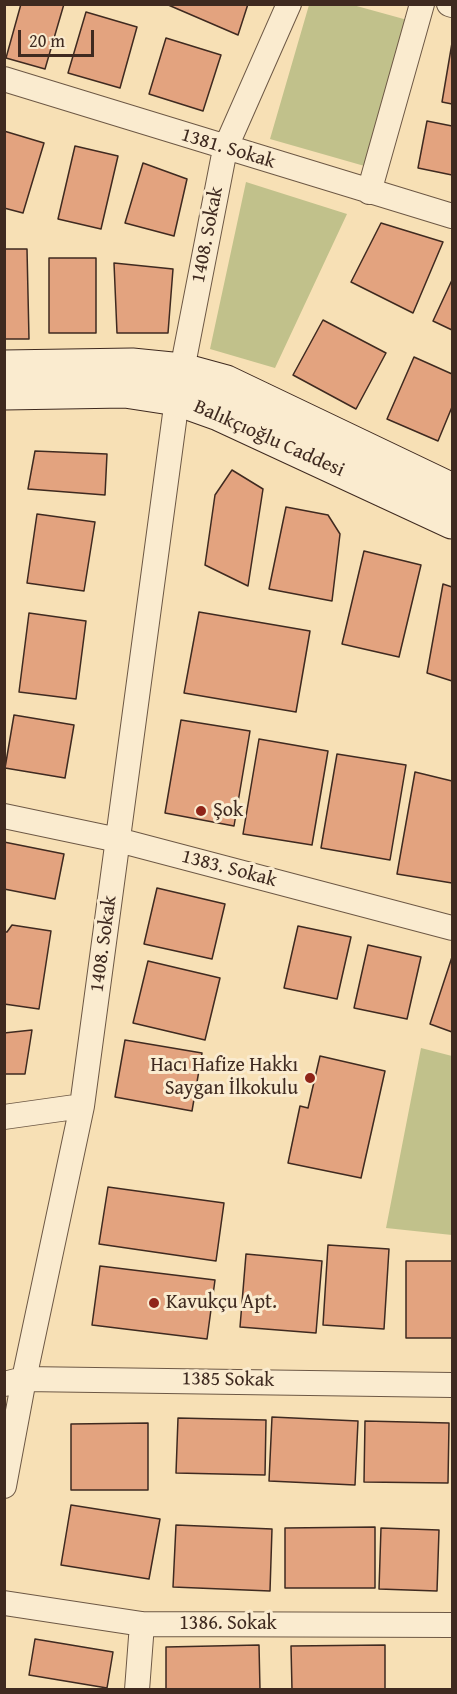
<!DOCTYPE html>
<meta charset="utf-8">
<style>
body{margin:0}
#map{position:relative;width:457px;height:1694px;overflow:hidden;background:#f7e0b5;font-family:"Gentium Book Plus",serif}
canvas{display:block}
.frame{position:absolute;inset:0;border:6px solid #3f2a20;pointer-events:none}
.scale{position:absolute;left:18px;top:30px;width:76px;height:27px;box-sizing:border-box;border:3px solid #3f2a20;border-top:0;padding-left:8px;font-size:18px;line-height:21px;white-space:nowrap;color:#3f2a20;-webkit-text-stroke:4px #faebcf;paint-order:stroke}
</style>
<div id="map">
<canvas width="457" height="1694"></canvas>
<div class="frame"></div>
<div class="scale">20 m</div>
</div>
<script>
const g = document.querySelector('canvas').getContext('2d');
g.lineJoin = 'round';
function fillPath(path, color) { g.fillStyle = color; g.fill(path, 'evenodd'); }
function stroke(path, color, width, dash) { g.strokeStyle = color; g.lineWidth = width; g.lineCap = dash ? 'butt' : 'round'; g.setLineDash(dash || []); g.stroke(path); }
function drawText(font, color, halo, rows, align = 'center') {
  g.font = font + ' "Gentium Book Plus",serif'; g.lineWidth = 6; g.setLineDash([]); g.textBaseline = 'middle'; g.strokeStyle = halo; g.fillStyle = color; for (const [text, x, y, turn = 0] of rows) {
    g.save(); g.translate(x, y); g.rotate((+turn || 0) * Math.PI / 180); g.textAlign = isNaN(turn) ? turn : align; if (halo) g.strokeText(text, 0, 0); g.fillText(text, 0, 0); g.restore();
  }
}
const green = new Path2D(`
 M309,5H353L411,21L368,167L270,139Z
 M246,182L347,214L275,368L210,349Z
 M421,1048L452,1056V1235L386,1228Z`);
const building = new Path2D(`
 M21,4H64L45,69L6,58Z
 M166,4H248L238,35Z
 M86,12L137,27L120,88L68,73Z
 M166,38L221,55L203,111L149,94Z
 M452,43V104L442,102Z
 M427,121L452,126V175L418,168Z
 M4,131L44,143L23,213L4,208Z
 M75,146L118,156L101,229L58,219Z
 M143,163L187,179L174,236L125,223Z
 M381,223L443,242L413,313L351,282Z
 M4,249H27L29,339H4Z
 M49,258H96V333H49Z
 M114,263L173,269L168,333H117Z
 M452,280V330L433,321Z
 M323,320L386,353L356,409L293,375Z
 M414,357L452,374V407L438,441L387,419Z
 M35,451L107,454L105,495L28,489Z
 M232,470L263,489L248,586L205,565L215,495Z
 M286,507L328,515L340,534L332,601L269,589Z
 M37,514L95,522L84,591L27,583Z
 M364,551L421,565L399,657L342,644Z
 M443,584L452,587V681L427,673Z
 M199,612L310,631L296,712L184,693Z
 M29,613L86,621L76,699L19,692Z
 M14,715L74,725L65,778L5,768Z
 M181,720L250,731L234,826L165,813Z
 M259,739L328,751L312,845L243,834Z
 M337,754L406,765L390,860L321,848Z
 M415,772L452,781V883L397,874Z
 M4,842L64,854L55,899L4,889Z
 M157,888L225,904L212,959L144,944Z
 M12,925L51,931L39,1009L4,1004V932H7Z
 M298,926L351,937L337,999L284,988Z
 M368,945L421,957L407,1019L354,1008Z
 M452,957V1032L430,1024Z
 M148,961L220,978L205,1040L133,1023Z
 M32,1030L25,1074H4V1033Z
 M125,1040L202,1053L192,1111L115,1097Z
 M320,1056L385,1071L361,1178L288,1163L300,1106L308,1108Z
 M108,1187L224,1203L216,1261L99,1244Z
 M328,1245L389,1249L384,1329L323,1325Z
 M246,1254L322,1261L316,1333L240,1327Z
 M406,1261H452V1338H406Z
 M100,1266L215,1280L207,1339L92,1325Z
 M272,1417L358,1421L355,1485L269,1481Z
 M178,1418L266,1420L265,1475L176,1473Z
 M365,1421L449,1423L448,1483L364,1482Z
 M148,1423V1490H71V1424Z
 M71,1505L160,1519L149,1579L61,1565Z
 M176,1525L272,1529L270,1591L173,1587Z
 M375,1527V1588H285V1528Z
 M381,1528L439,1530L437,1591L379,1589Z
 M35,1639L113,1652L107,1688L29,1675Z
 M259,1645L260,1690H166V1647Z
 M385,1645V1690H292L291,1646Z`);
const street = new Path2D(`
 M449,4L452,5
 M4,79L452,216
 M369,192L422,4
 M182,370L225,149L289,4
 M4,816L118,840L452,928
 M4,1117L82,1106
 M4,1384L24,1379L452,1385
 M4,1486L24,1379L82,1106L177,399
 M4,1603L142,1624L452,1625
 M137,1690L142,1624`);
const secondary = new Path2D(`
 M4,367L132,365L182,370L226,382L452,490
 M4,393L125,391L177,399L219,414L452,522`);
const markers = [
 [201,811,6,"#8f2418"],
 [310,1078,6,"#8f2418"],
 [154,1303,6,"#8f2418"]
];
const streetNames = [
 ["1381. Sokak",228,149,17],
 ["1408. Sokak",208,235,-79],
 ["Balıkçıoğlu Caddesi",269,439,24],
 ["1383. Sokak",229,869,15],
 ["1408. Sokak",104,944,-82],
 ["1385 Sokak",228,1380,1],
 ["1386. Sokak",228,1624]
];
const poiNames = [
 ["Şok",213,811],
 ["Hacı Hafize Hakkı",298,1066,"right"],
 ["Saygan İlkokulu",298,1089,"right"],
 ["Kavukçu Apt.",166,1303]
];
fillPath(green, '#c1c18b');
fillPath(building, '#e3a37f');
stroke(building, '#3f2a20', 1.5);
stroke(street, '#6d5845', 26);
stroke(secondary, '#3f2a20', 35);
stroke(street, '#faebcf', 24);
stroke(secondary, '#faebcf', 33);
for (const [x, y, r, color] of markers) { const dot = new Path2D(); dot.arc(x, y, r, 0, 2 * Math.PI); g.fillStyle = color; g.fill(dot); stroke(dot, '#faebcf', 2); }
drawText('20px', '#3f2a20', '#faebcf', streetNames);
drawText('20px', '#3f2a20', '#faebcf', poiNames, 'left');
</script>
